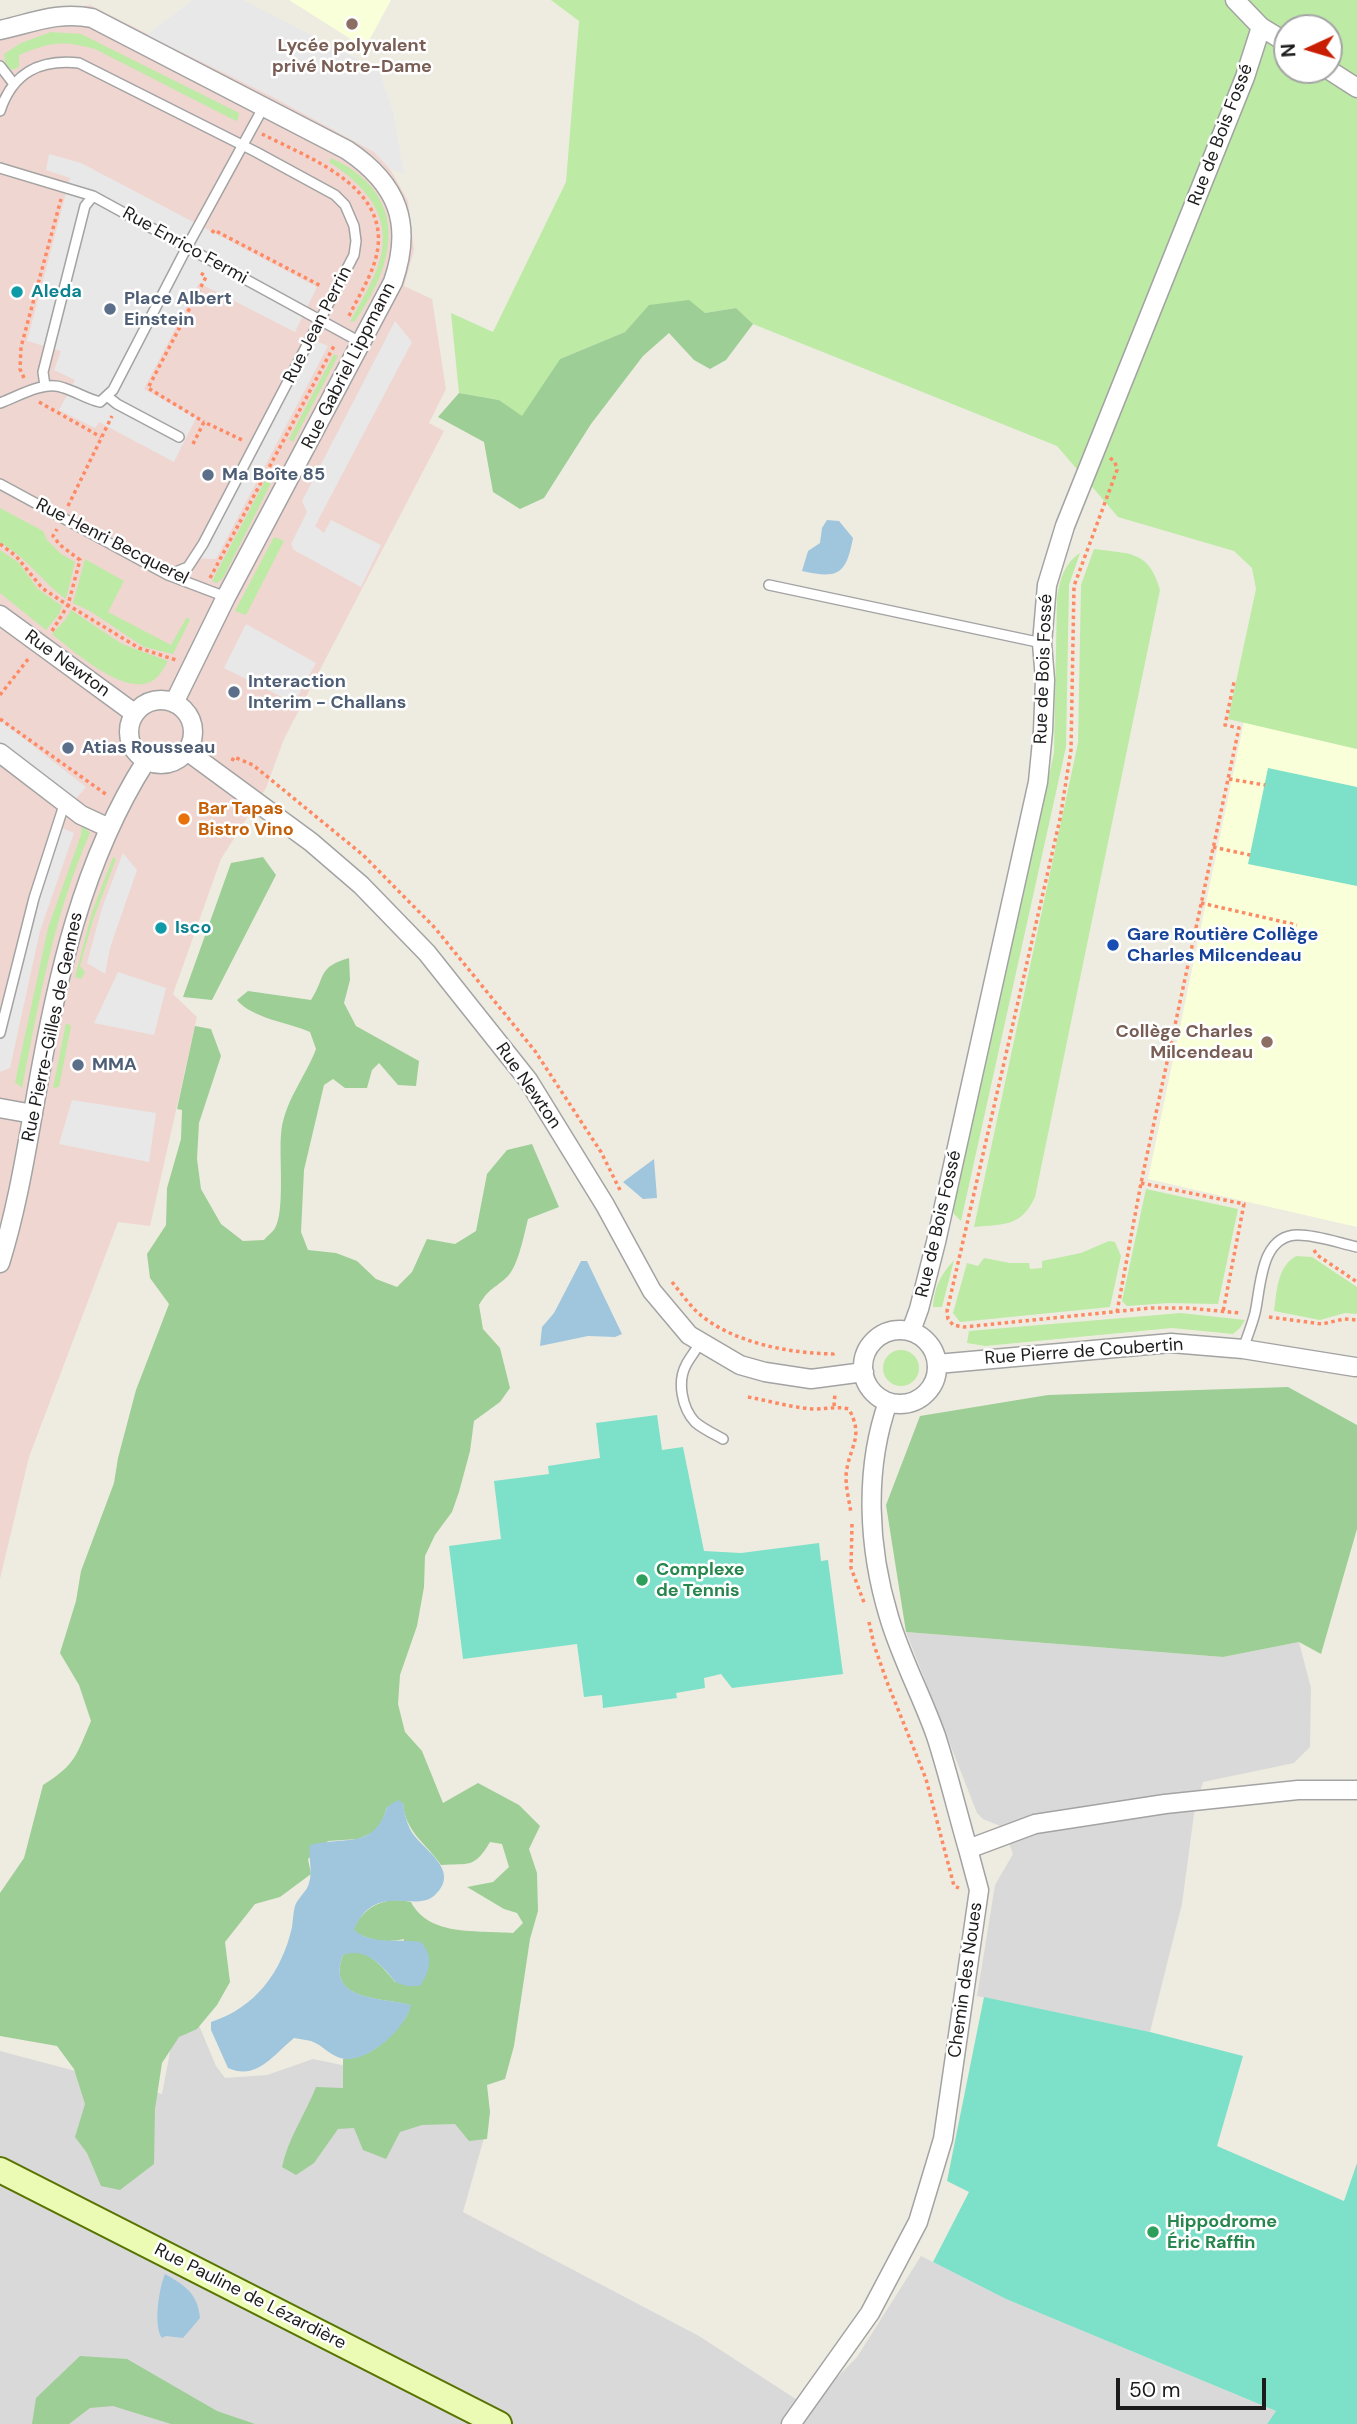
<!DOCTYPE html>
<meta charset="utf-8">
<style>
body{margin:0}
#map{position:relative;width:1357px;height:2424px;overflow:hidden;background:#eeece1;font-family:"DM Sans",sans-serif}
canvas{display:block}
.north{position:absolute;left:1273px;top:14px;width:70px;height:70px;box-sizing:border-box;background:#fff;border:2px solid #a4a4a4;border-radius:50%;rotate:266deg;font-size:19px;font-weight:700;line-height:28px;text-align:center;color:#1c1c1c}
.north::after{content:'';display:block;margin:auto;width:24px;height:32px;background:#c81d00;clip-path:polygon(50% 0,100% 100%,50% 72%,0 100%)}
.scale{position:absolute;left:1116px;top:2378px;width:150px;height:32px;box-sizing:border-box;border:4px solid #1c1c1c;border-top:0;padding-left:9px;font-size:21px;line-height:24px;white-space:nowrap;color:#1c1c1c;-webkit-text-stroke:5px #fff;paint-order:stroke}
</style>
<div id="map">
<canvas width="1357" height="2424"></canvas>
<div class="north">N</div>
<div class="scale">50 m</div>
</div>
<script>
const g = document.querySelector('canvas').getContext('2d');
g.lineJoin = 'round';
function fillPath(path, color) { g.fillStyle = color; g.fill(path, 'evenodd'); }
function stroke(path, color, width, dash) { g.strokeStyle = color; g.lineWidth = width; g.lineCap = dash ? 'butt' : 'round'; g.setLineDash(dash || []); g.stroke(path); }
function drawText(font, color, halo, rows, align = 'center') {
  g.font = font + ' "DM Sans",sans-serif'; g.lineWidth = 5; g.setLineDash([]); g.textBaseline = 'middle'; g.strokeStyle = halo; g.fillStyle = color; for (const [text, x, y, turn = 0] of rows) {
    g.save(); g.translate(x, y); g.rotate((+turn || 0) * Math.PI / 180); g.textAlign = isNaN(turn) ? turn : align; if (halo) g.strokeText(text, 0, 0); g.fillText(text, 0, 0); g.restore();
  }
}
const residential = new Path2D(`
 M906,1632L1223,1657L1299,1642L1311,1688L1310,1747L1294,1763L1203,1782L1194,1814L1182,1904L1150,2032L977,1996L995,1885L1013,1854L1003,1827L983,1819L977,1813Z
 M198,2023L216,2066L225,2078L267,2075L313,2059L342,2065L486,2131L463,2212L699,2336L808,2407L857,2357L921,2256L1006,2299L1276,2411L1267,2424H0V2051L162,2094L175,2025Z`);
const commercial = new Path2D(`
 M90,5L275,98L375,152L390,169L408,201L414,250L404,286L432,299L446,389L429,423L444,431L284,739L266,788L221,859L173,994L197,1017L150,1226L118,1222L29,1457L0,1579V24Z`);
const education = new Path2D(`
 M289,0H391L365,48Z
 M1244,722L1357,749V1227L1148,1179Z`);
const grass = new Path2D(`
 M551,0H1357V749L1228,719L1256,589L1252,568L1234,551L1118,517L1057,446L753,324L736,308L705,313L649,306L625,332L560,359L522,417L499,400L459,393L451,313L493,332L566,182L579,21ZM1287,28H1329V70H1287Z
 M51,32L81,34L239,113L238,119L236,121L95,49C62,40 50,42 19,55V67L12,70L6,67L4,54L21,43Z
 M331,158C339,162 348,166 355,172C410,212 388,275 355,321L350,322C359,305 370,287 377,269C396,220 368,187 329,162Z
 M334,354L338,356L293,442L289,439Z
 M265,481L271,483L223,578L217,583L212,581Z
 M0,508L43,531L47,540L61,554L75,562L66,599C42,582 26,556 0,543Z
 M274,537L284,541L246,615L235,611Z
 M1094,549C1130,554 1149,550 1160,590L1035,1197C1021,1227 1004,1224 974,1227L1078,743L1081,585Z
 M0,550L19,563L38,589L62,606L59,614L46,630L0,593Z
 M1080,553L1069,585L1066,747L961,1221L954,1214L953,1204L1054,753L1057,598C1060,579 1064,564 1080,553Z
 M85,559L124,581L108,612L171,645L187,617L190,620L173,654L144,647L90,611L73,603Z
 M71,610L122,644L168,661C164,668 158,679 150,682C123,695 72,650 52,634L65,620Z
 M82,825L90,833C54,914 39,1002 22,1088L15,1082L48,928L81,835Z
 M113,857L116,859L93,920L80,966L85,972L81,979L75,977L92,912Z
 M66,1023L71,1026L59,1087L53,1088Z
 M1146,1189L1238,1209L1218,1304L1169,1303L1127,1306L1122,1301Z
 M1109,1241L1115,1242L1121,1256L1110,1307L960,1322L953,1313L967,1263L978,1266L984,1258L1010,1263H1029L1030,1269L1042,1268V1261L1081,1253Z
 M1296,1256L1312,1257L1357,1287V1314L1345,1313L1320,1320L1274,1311C1277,1291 1277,1267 1296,1256Z
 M954,1260L942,1307H933C935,1286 940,1276 954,1260Z
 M1181,1313L1245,1320L1240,1328L1233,1334L1172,1328L985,1346L967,1343L969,1331Z
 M883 1368a18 18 0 1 1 36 0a18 18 0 1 1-36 0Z`);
const forest = new Path2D(`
 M689,300L705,313L736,308L753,324L726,360L710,369L694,360L669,333L643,356L591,424L544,498L520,509L493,492L484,442L438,417L459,393L499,400L522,416L560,359L625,332L649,305Z
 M263,857L276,875L212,1000L183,997L231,863Z
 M349,958L350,980L344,1003L356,1026L419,1061L416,1086L398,1085L379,1063L372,1070L367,1088H345L333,1079L324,1085L304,1170L301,1232L308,1250L336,1253L357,1261L376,1279L397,1287L412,1272L427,1239L455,1244L476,1231L487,1174L507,1150L532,1144L559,1207L528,1219C524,1235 518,1267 507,1277C493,1290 490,1287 479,1305L483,1329L500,1348L510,1388L500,1402L474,1421L470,1451L459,1492L452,1512L435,1535L425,1556L424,1587L417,1626L400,1675L398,1704L405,1732L422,1751L443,1803L478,1783L519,1805L540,1826L529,1849L537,1873L538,1911L530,1939L514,2046L505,2079L487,2085L490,2112L487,2139L469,2141L455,2124L422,2125L400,2132L386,2159L363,2150L354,2128L338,2129L314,2163L296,2175L282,2167C288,2138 305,2115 316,2087L343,2088V2059C367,2058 380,2047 396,2029C403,2021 409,2016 410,2005C383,1997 325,2002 343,1955C347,1953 351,1951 354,1951C370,1951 386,1971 395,1982L404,1939C388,1943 367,1941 353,1930C364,1906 385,1896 411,1902C429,1937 478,1930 513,1933L523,1923L517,1913L504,1909L467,1887L493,1882L509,1867L502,1844L490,1842C474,1869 469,1863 441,1865C426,1843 405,1832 403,1803L387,1807L382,1822L374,1832L358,1839L328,1841L308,1859L311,1874L280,1897L255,1904L225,1942L230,1982L217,2005L197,2029L179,2037L162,2063L155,2109L154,2164L120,2190L101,2186L87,2153L75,2137L85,2104L74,2069L57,2046L0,2036V1893L24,1858L43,1785C76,1764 76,1756 91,1721L79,1685L60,1653L76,1601L81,1571L114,1483L118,1458L136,1390L169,1304L150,1278L147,1254L166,1225L167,1188L181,1139L182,1110L177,1109L195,1026L211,1029L221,1056L199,1123L197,1159L201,1189L221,1224L243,1241L264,1240C267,1236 273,1232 275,1228C285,1212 279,1155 281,1135C283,1103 305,1078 316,1049L310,1032C288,1022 253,1019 237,1000L248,991L311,1000C326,977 317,967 349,958Z
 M1288,1387L1357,1425V1529L1321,1654L1299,1642L1223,1657L906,1632L886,1505L920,1416L1048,1395Z
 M80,2356L127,2359L217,2411L255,2424H171L113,2406L90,2408L69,2424H32L36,2398Z`);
const pitch = new Path2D(`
 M1268,768L1357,787V886L1248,864Z
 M657,1415L662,1450L683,1447L704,1551L741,1553L819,1543L821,1561L828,1560L843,1674L732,1688L721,1674L704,1678L705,1688L676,1693L677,1698L603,1708L602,1695L584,1697L577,1644L463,1659L449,1546L501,1539L494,1481L549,1474L548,1466L600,1458L596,1423Z
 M984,1997L1150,2032L1243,2056L1217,2146L1344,2201L1357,2163V2424H1267L1276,2411L1006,2299L933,2262L969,2192L947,2181Z`);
const parking = new Path2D(`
 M193,0H243L379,70L393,112L404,174L390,169L374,152L275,98L147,35Z
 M49,154L81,163L317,287L295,332L199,283L144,389L196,418L174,462L99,422L95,428L59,410L75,380L54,370L61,351L27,341L70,178L46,170Z
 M395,321L412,342L315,526L324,533L331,520L381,545L361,587L294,550L291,544L307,512L302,501Z
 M311,339L328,346L216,559L193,558Z
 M246,624L316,663L294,703L224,668Z
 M0,720L86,787L70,806L0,756Z
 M57,826L74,833L40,931L10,1068L0,1072V1033Z
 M123,853L137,870L110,948L105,974L87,963L102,908Z
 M118,972L166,988L154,1035L94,1023Z
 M72,1100L156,1113L149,1162L59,1144Z`);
const water = new Path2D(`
 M827,520L839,521L853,538C846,575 838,579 802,571L808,551L820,543L822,528Z
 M654,1159L657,1198L643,1199L623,1182Z
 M581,1261H587L622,1334L615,1337L588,1336L540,1346L542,1327L554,1313Z
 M398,1800L403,1803C404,1811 406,1821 410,1829C419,1848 463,1869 435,1895C415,1914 375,1880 354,1930C373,1946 398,1938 421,1942C434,1956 430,1971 420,1986C412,1986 405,1987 398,1983C393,1981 391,1976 387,1972C374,1958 361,1949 343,1955C325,2002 384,1997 411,2005C406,2028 370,2061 345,2059C332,2058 323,2045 311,2041C306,2040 300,2039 294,2038C273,2055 257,2081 228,2068L211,2030V2022C255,2008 282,1972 292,1927C293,1920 293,1913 295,1906C298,1897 307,1892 309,1883C313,1871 308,1858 310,1845C345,1836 374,1850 387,1807Z
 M165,2274C184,2285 198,2293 200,2318L183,2338L166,2336L162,2338C153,2326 159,2288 165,2274Z`);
const path = new Path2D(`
 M262,134C313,160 399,190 374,264C368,282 356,301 348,318
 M212,233L214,230L321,286
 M201,273L206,277L148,388L204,422
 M24,378L20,369L21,347L61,199
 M39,402L101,437
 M193,444L204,422L242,440
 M1110,458L1115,462L1117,470L1074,586L1071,750L1060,819L947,1311L948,1319L953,1325L964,1327L1151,1308H1188L1240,1313
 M68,506L112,416
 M0,544L16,556L42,588L63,602L139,648L176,660
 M210,578L335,344
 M52,631L68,605L80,560L60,545L53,536L57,529
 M0,695L29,658
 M0,719L107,795
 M232,761L234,757L253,765L363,855L435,928L535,1051L601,1152L620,1190
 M1229,779L1265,785
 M1213,847L1250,855
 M1201,903L1297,925
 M1141,1183L1244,1204L1223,1312
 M1314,1250L1317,1255L1357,1282
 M672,1282C680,1292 688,1303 697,1312C732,1343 788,1353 833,1354V1359
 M1117,1312L1141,1183L1239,728L1225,725L1234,682
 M1269,1317L1322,1324L1344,1319L1357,1320
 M748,1397C770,1401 793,1408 815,1409C828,1409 836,1406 849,1409C863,1436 852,1443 847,1468C844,1482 849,1499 851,1513
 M834,1406L835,1394
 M852,1524L851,1568L865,1605
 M869,1622L874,1645L887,1682L926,1779L954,1886L959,1888`);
const lane = new Path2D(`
 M0,66L14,84
 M0,111C13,72 40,59 79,63L256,152L335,195L345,205L354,226L356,241L354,255L203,544L188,567L168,575
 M0,168L93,196L362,343
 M45,386L43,372L85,206L93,196
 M107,396L117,404L179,437
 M0,403C19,396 44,380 64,388C77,392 87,399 100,402L113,390L187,247L263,108
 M0,484L168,575L226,597
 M769,585L1042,643
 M0,1033L34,898L65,802
 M700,1342C696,1351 690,1357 686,1365C677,1382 682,1408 695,1422C703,1429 714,1434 723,1439
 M1243,1349C1247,1337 1252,1325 1255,1313C1261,1287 1260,1235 1298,1235C1317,1235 1339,1243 1357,1247`);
const street = new Path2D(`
 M1261,27L1287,43
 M0,30C32,23 59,11 92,18L347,150C398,184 413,224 393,282L226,597L174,703
 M1329,70L1357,88
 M0,615L134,713
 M129 732a32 32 0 1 1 64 0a32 32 0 1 1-64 0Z
 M187,751L311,842L361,885L427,953L528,1080L605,1205L652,1291L689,1335L740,1365L765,1372L811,1379L864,1372
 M0,753L81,815L109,828
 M0,1108L33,1114
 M0,1263C17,1209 26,1152 36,1096C56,981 82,861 146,761
 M863 1367a37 37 0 1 1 74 0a37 37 0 1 1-74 0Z
 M911,1331L919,1309L936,1242L1038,782L1043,731L1045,680L1042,643L1047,585L1065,526L1245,77L1261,27L1235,0
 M937,1364L1171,1343L1243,1349L1355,1367
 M888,1402C864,1470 868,1548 889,1617C901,1658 922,1696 936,1736C948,1773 957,1811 968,1849
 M791,2424L870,2313L918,2222L943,2139L979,1890L968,1849L1035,1824L1165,1804L1298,1790H1357`);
const secondary = new Path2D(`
 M0,2170L499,2424`);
const markers = [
 [352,24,7,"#8d6e63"],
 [17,292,7,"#0f9aa8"],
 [110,309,7,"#5c6f8a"],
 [208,475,7,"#5c6f8a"],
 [234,692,7,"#5c6f8a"],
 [68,748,7,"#5c6f8a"],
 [184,819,7,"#e8710a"],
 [161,928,7,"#0f9aa8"],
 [1113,945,7,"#1a4fb4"],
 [1267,1042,7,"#8d6e63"],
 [78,1065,7,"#5c6f8a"],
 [642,1580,7,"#2e9e5b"],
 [1153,2232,7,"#2e9e5b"]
];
const educationNames = [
 ["Lycée polyvalent",352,46],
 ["privé Notre-Dame",352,67],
 ["Collège Charles",1253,1032,"right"],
 ["Milcendeau",1253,1053,"right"]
];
const streetNames = [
 ["Rue de Bois Fossé",1221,135,-69],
 ["Rue Enrico Fermi",185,246,29],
 ["Rue Jean Perrin",318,325,-63],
 ["Rue Gabriel Lippmann",349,366,-63],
 ["Rue Henri Becquerel",112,542,27],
 ["Rue Newton",67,664,36],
 ["Rue de Bois Fossé",1044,669,-88],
 ["Rue Pierre-Gilles de Gennes",53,1027,-78],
 ["Rue Newton",528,1086,55],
 ["Rue de Bois Fossé",939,1224,-77],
 ["Rue Pierre de Coubertin",1084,1352,-4],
 ["Chemin des Noues",966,1980,-82],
 ["Rue Pauline de Lézardière",250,2297,27]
];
const cultureNames = [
 ["Aleda",31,292],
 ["Isco",175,928]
];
const serviceNames = [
 ["Place Albert",124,299],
 ["Einstein",124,320],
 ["Ma Boîte 85",222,475],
 ["Interaction",248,682],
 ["Interim - Challans",248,703],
 ["Atias Rousseau",82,748],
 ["MMA",92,1065]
];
const foodNames = [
 ["Bar Tapas",198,809],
 ["Bistro Vino",198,830]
];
const transitNames = [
 ["Gare Routière Collège",1127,935],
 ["Charles Milcendeau",1127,956]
];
const leisureNames = [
 ["Complexe",656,1570],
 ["de Tennis",656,1591],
 ["Hippodrome",1167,2222],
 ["Éric Raffin",1167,2243]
];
fillPath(residential, '#dad9d9');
fillPath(commercial, '#f0d6d0');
fillPath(education, '#f9ffd9');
fillPath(grass, '#bdeaa5');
fillPath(forest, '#9dce95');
fillPath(pitch, '#7de0c8');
fillPath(parking, '#e8e8e8');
fillPath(water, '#a0c6dd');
stroke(lane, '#a3a3a3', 12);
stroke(street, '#a3a3a3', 21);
stroke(secondary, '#577402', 28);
stroke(path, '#fd8a64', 3.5, [3.5, 3.5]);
stroke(lane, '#fff', 9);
stroke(street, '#fff', 18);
stroke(secondary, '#ecfbb3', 24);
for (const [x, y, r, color] of markers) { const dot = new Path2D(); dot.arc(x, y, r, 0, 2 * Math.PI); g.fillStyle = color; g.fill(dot); stroke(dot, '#fff', 2.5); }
drawText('bold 18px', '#785e54', '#fff', educationNames);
drawText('18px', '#1c1c1c', '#fff', streetNames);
drawText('bold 18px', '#0d838f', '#fff', cultureNames, 'left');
drawText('bold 18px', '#4e5e75', '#fff', serviceNames, 'left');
drawText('bold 18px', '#c56008', '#fff', foodNames, 'left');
drawText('bold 18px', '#164399', '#fff', transitNames, 'left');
drawText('bold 18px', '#27864d', '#fff', leisureNames, 'left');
</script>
